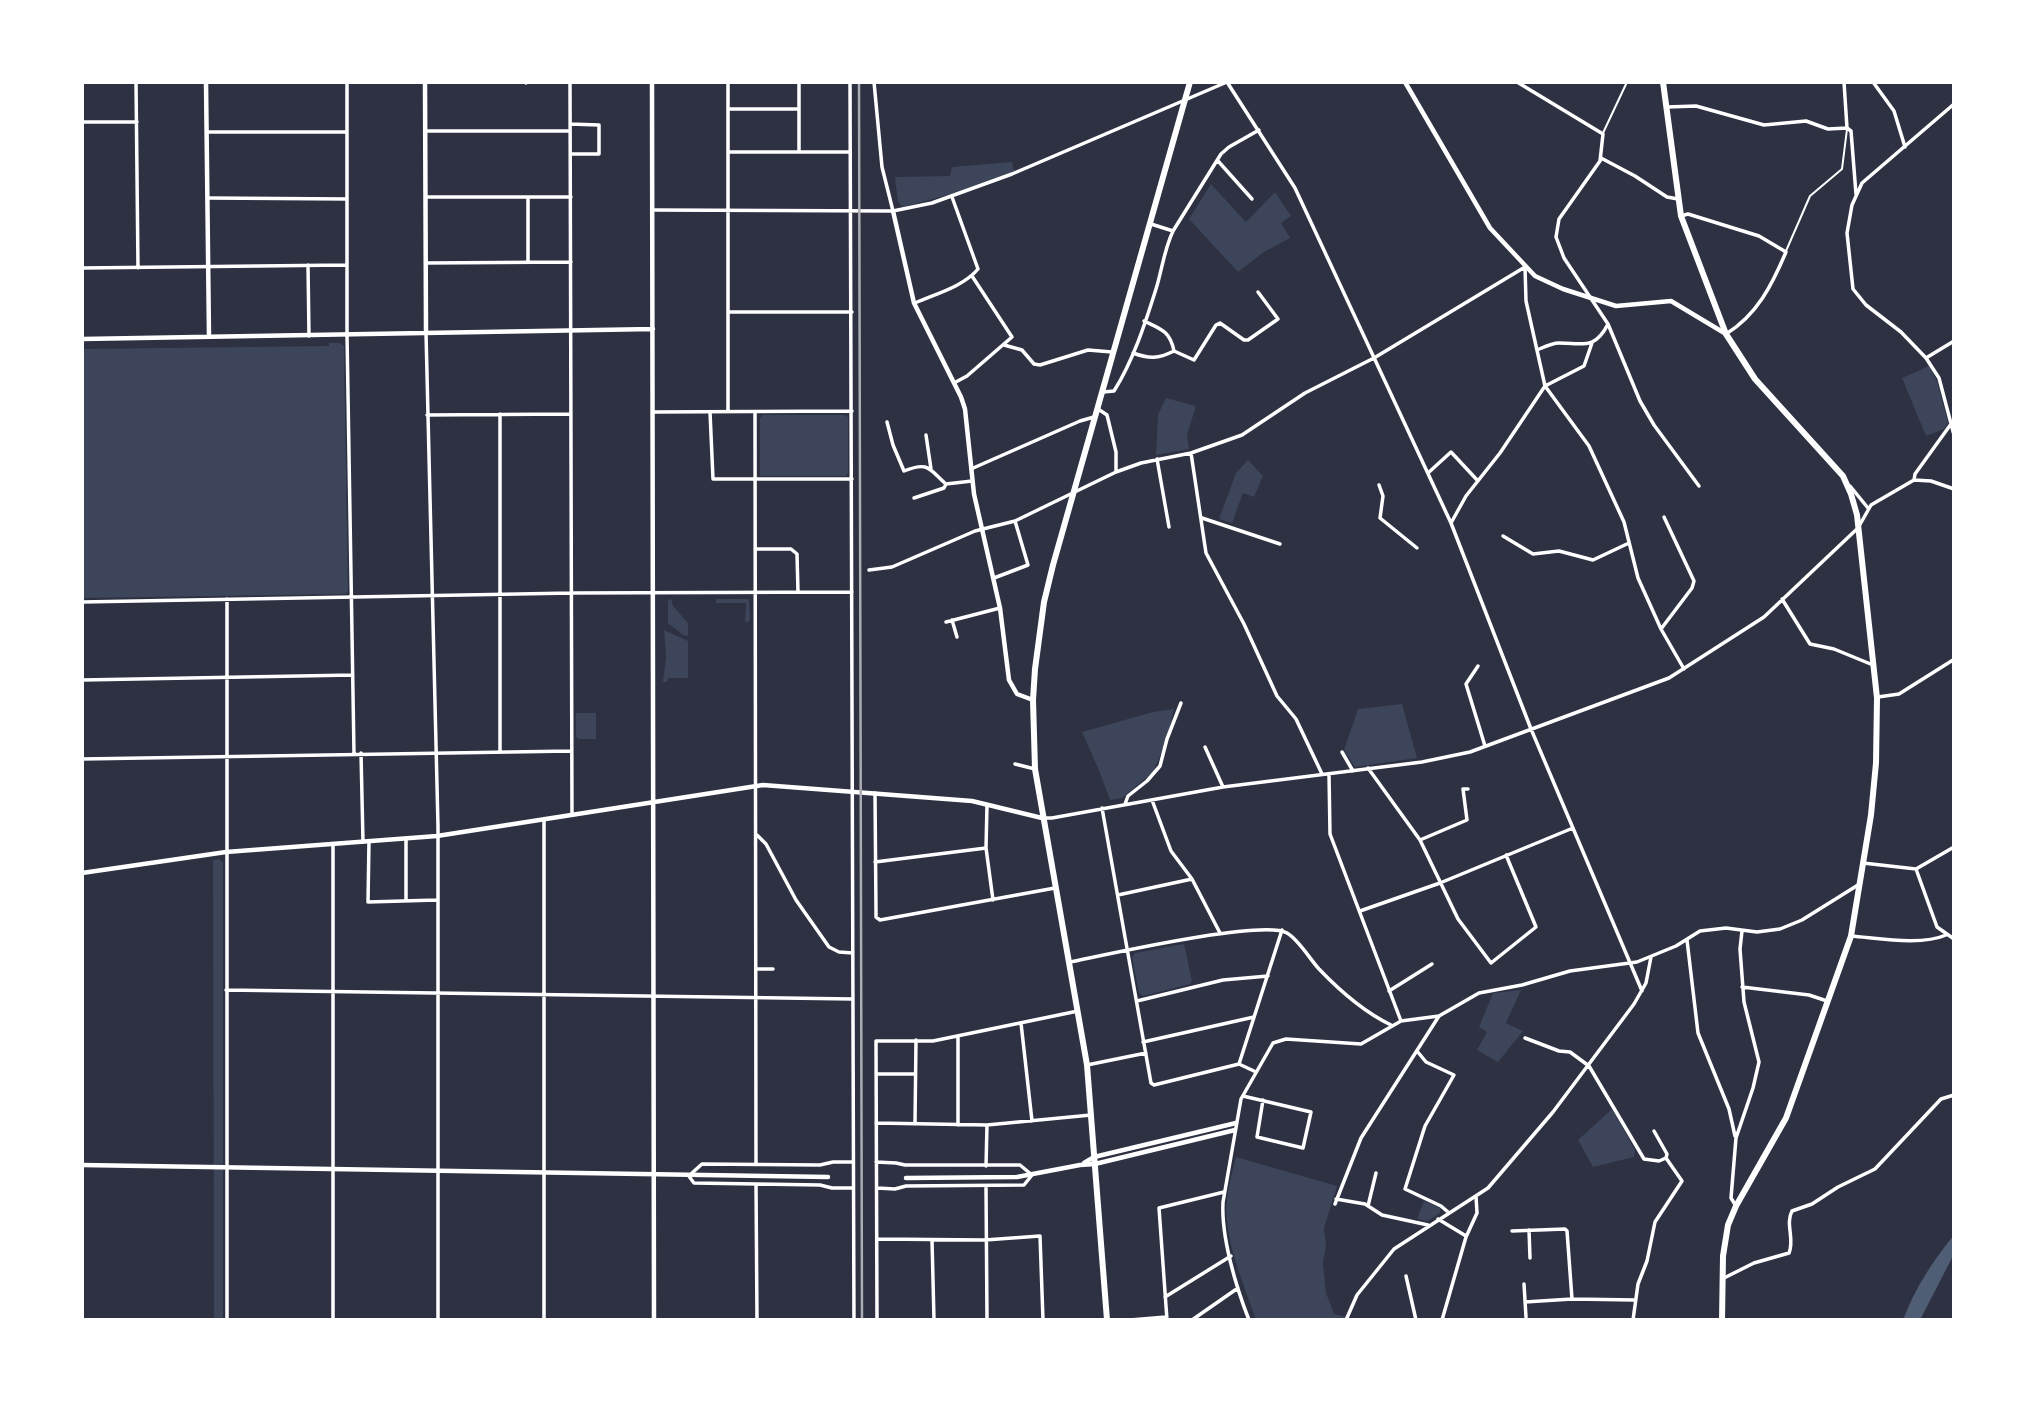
<!DOCTYPE html>
<style>
body{margin:0}
#map{position:relative;width:2036px;height:1402px;overflow:hidden;background:#2d3142;font-family:"Source Sans 3",sans-serif}
canvas{display:block}
.frame{position:absolute;inset:0;border:84px solid #fff;pointer-events:none}
</style>
<div id="map">
<canvas width="2036" height="1402"></canvas>
<div class="frame"></div>
</div>
<script>
const g = document.querySelector('canvas').getContext('2d');
g.lineJoin = 'round';
function fillPath(path, color) { g.fillStyle = color; g.fill(path, 'evenodd'); }
function stroke(path, color, width, dash) { g.strokeStyle = color; g.lineWidth = width; g.lineCap = dash ? 'butt' : 'round'; g.setLineDash(dash || []); g.stroke(path); }
const green = new Path2D(`
 M1012,162L1014,171L951,194L903,207L898,202L895,177L950,176L952,167Z
 M1211,184L1246,222L1275,192L1291,216L1281,223L1290,238L1264,252L1238,272L1189,219Z
 M329,343H340L344,346L348,591L345,594L82,598V347L83,349L329,346Z
 M1929,366L1937,381L1948,423L1944,429L1926,436L1902,378Z
 M1166,398L1196,406L1187,435L1189,449L1156,455L1158,415Z
 M763,415H844L848,417V473L846,476H760V418Z
 M1248,460L1263,476L1254,497L1243,493L1232,523L1219,519L1236,473Z
 M671,599L673,606L688,623V636L683,635L668,623V600Z
 M716,599H749L750,620L747,623L745,621L746,603H716Z
 M664,630L688,641V678H668L667,682H663L666,657Z
 M1402,704L1417,758L1355,767L1344,750L1358,709Z
 M1174,709L1167,739L1153,772L1122,798L1110,800L1100,773L1082,732L1153,712Z
 M576,713H596V739H578L576,736Z
 M219,859L223,863V1320H214L213,860Z
 M1184,944L1192,981L1190,984L1143,996L1139,993L1132,957L1135,953Z
 M1521,990L1506,1023L1523,1031L1498,1062L1477,1050L1487,1032L1479,1027L1493,993Z
 M1612,1109L1635,1150L1634,1157L1593,1167L1578,1140Z
 M1236,1157L1337,1186L1324,1228L1326,1245L1323,1263L1326,1293L1334,1314L1346,1317V1320H1256C1245,1288 1230,1254 1227,1221C1224,1199 1231,1178 1236,1157Z
 M1424,1201L1440,1208V1213L1428,1221L1417,1219Z`);
const water = new Path2D(`
 M1954,1235V1254L1920,1320H1903C1915,1288 1932,1262 1954,1235Z`);
const service = new Path2D(`
 M1603,133L1627,82
 M1786,251L1810,196L1842,169L1847,129`);
const minor = new Path2D(`
 M136,82L138,268
 M347,82V335L354,753
 M570,82L572,815
 M728,82V411
 M850,82L854,1320
 M874,82L882,167L893,211
 M1227,82L1295,188L1451,523L1531,729L1642,991
 M1517,82L1603,134L1600,161L1559,219L1556,237L1564,258L1608,324L1640,401L1654,425L1699,486
 M1844,82L1847,128L1851,131L1856,194
 M1873,82L1894,111L1905,147
 M526,83V82
 M1954,104L1862,183L1852,205L1847,233L1853,289L1866,305L1901,332L1926,358L1939,378L1954,435
 M1667,107L1696,106L1764,125L1806,121L1828,129L1847,128
 M728,109H798
 M82,122H137
 M570,124L599,125V154H571
 M426,131H569
 M207,132H347
 M799,150V82
 M728,152H850
 M1601,158L1635,176L1667,197L1678,199
 M1218,161L1252,199
 M426,197H571
 M208,198L347,199
 M528,198V262
 M653,210L893,211L932,203L1012,174L1227,82
 M1681,216L1688,214L1759,236L1786,252C1772,285 1757,315 1726,334
 M1151,224L1173,231
 M426,263L571,262
 M308,265L309,336
 M1525,267L1526,301L1545,386L1589,446L1624,522L1638,578L1661,629L1684,669
 M82,268L346,265
 M915,303C935,294 963,287 978,269L952,197
 M729,312H852
 M1144,321C1161,329 1170,331 1174,351
 M426,333L438,826V1320
 M1004,345L1022,350L1034,364L1040,365L1088,350L1112,352
 M1537,350C1544,347 1552,343 1559,343C1583,343 1595,350 1608,324
 M1133,353C1149,359 1158,359 1174,351L1194,360L1216,325L1220,323L1244,340H1248L1278,319L1258,292
 M1926,358L1954,341
 M954,383L967,376L1012,337L972,276
 M1103,392L1114,391C1133,361 1145,324 1156,289C1162,270 1164,250 1173,231L1221,154L1229,147L1259,130
 M1098,409L1107,415L1116,452V472
 M653,412L852,411
 M710,412L713,479H852
 M755,412L756,1164
 M427,415L571,414
 M887,422L893,445L904,471C929,461 929,469 946,484
 M926,435L931,469
 M1191,453L1206,553L1244,624L1277,696L1296,719L1322,774
 M1157,459L1169,527
 M971,469L1080,421L1094,417
 M1428,473L1451,452L1478,481
 M1914,480L1915,474L1951,424
 M1379,485L1383,496L1380,518L1417,548
 M1850,486L1868,508
 M914,498L944,488L946,484L972,481
 M1202,518L1280,544
 M1451,523L1466,496L1500,453L1545,386L1584,366L1592,343
 M1503,536L1533,554L1559,551L1593,560L1629,543
 M755,549H791L797,554L798,592
 M869,570L892,567L975,531L1015,521L1116,472L1141,463L1191,453L1242,435L1305,393L1374,358L1525,267
 M994,578L1028,565L1015,521
 M1782,599L1810,644L1834,649L1873,665
 M82,602L572,593L852,592
 M952,620L957,637
 M946,622L1000,608
 M1661,629L1692,588L1694,581L1664,517
 M1478,666L1466,684L1485,746
 M82,680L353,675
 M1878,697L1899,694L1953,660
 M1205,747L1223,787
 M500,751V414
 M1342,752L1353,771
 M361,753L363,842
 M82,759L571,751
 M1015,764L1035,769
 M1368,768L1420,840L1458,919L1491,963L1536,927L1506,855
 M1329,774L1330,834L1401,1021
 M875,793L876,912V917L880,920L1055,888
 M1152,800L1171,851L1192,879L1220,933
 M1125,804L1128,796L1147,781L1160,766L1167,739L1181,703
 M987,805L986,848L993,900
 M1102,808L1151,1083L1154,1085L1239,1064L1256,1072
 M1042,818H1052L1223,787L1422,762L1470,752L1669,678L1764,617L1858,528L1871,505L1914,480L1931,481L1954,489
 M757,835L766,844L796,900L829,947L839,952L853,953
 M1420,840L1467,820L1463,789H1468
 M369,841L368,902L437,900
 M333,844V1320
 M875,862L986,848
 M1863,863L1916,869L1937,927L1954,939
 M1916,869L1954,847
 M1118,895L1192,879
 M406,901V839
 M1360,911L1440,883L1573,828
 M1851,936C1878,938 1921,946 1946,935
 M1687,940L1698,1033L1729,1109L1735,1136
 M1070,962C1105,955 1263,919 1287,933C1299,940 1309,958 1319,969C1340,991 1364,1012 1391,1025
 M757,969H773
 M1742,987L1809,995L1827,1001
 M226,990L853,999
 M1389,991L1432,964
 M1137,1001L1223,980L1268,976
 M1021,1023L1032,1121
 M958,1036V1125
 M1525,1038L1559,1051L1570,1052L1589,1066L1644,1159L1659,1161L1666,1158
 M1143,1042L1254,1017
 M1417,1051L1426,1062L1454,1075L1425,1126L1405,1189L1441,1206L1448,1212
 M1239,1064L1282,930
 M1087,1065L1146,1053
 M877,1074H915
 M1243,1096L1311,1112L1303,1148L1257,1137L1263,1100
 M876,1123L987,1125L1091,1115
 M915,1124L916,1040
 M876,1162L896,1163L905,1165H1020L1032,1175L1024,1185L906,1186L895,1189L877,1188
 M986,1166L987,1125
 M692,1173L702,1164L820,1165L833,1162H853
 M688,1175L694,1183L820,1185L832,1188H853
 M756,1184L757,1320
 M986,1187L987,1320
 M1336,1199L1365,1204L1382,1215L1428,1225
 M1335,1204L1361,1138L1439,1016
 M1368,1206L1376,1173
 M1736,1206L1731,1198L1736,1138L1753,1088L1759,1062L1744,1002L1740,949L1742,931
 M1438,1219L1466,1236
 M1529,1230L1530,1258
 M1512,1231L1565,1229L1567,1231L1572,1299
 M877,1239L985,1240L1040,1236L1043,1320
 M932,1240L934,1320
 M1406,1276L1416,1320
 M1724,1278L1754,1263L1789,1253C1795,1239 1785,1224 1792,1211L1812,1204L1838,1187L1875,1169L1941,1099L1954,1095
 M1524,1284L1526,1317
 M1165,1297L1231,1256
 M1525,1302L1572,1299L1635,1300
 M227,1320V599
 M544,1320V820
 M877,1320L876,1041H933L1078,1011
 M1130,1320L1166,1317
 M1167,1320L1159,1208L1224,1192
 M1192,1320L1238,1288
 M1249,1320C1236,1287 1221,1237 1223,1202L1241,1099L1273,1043L1286,1039L1361,1044L1401,1021L1439,1016L1479,993L1522,985L1570,971L1637,962L1676,946L1700,931L1726,928L1757,932L1780,929L1802,920L1858,885
 M1346,1320L1357,1295L1394,1249L1488,1188L1553,1112L1634,1004L1646,983L1651,957
 M1442,1320L1466,1237L1477,1213L1476,1196
 M1633,1320L1638,1284L1647,1261L1655,1222L1682,1181L1666,1158L1667,1154L1654,1131`);
const tertiary = new Path2D(`
 M206,82L209,337
 M425,82L426,333
 M652,82L654,1320
 M1405,82L1490,228L1535,276L1563,289L1616,306L1671,301L1726,334
 M893,211L914,303L961,397L965,409L974,494L1000,608L1009,680L1017,694L1033,700
 M82,339L653,329
 M82,873L226,852L437,836L763,785L972,801L1042,818
 M1084,1163L1094,1157L1236,1123
 M82,1165L828,1177
 M906,1178L1017,1177L1080,1165L1095,1164L1235,1130`);
const primary = new Path2D(`
 M1663,82L1681,216L1726,334L1755,379L1843,476L1851,494L1857,515L1877,698L1876,763L1871,815L1851,936L1786,1118L1736,1206L1728,1225L1723,1256L1722,1320
 M1107,1320L1087,1065L1035,769L1033,700L1035,669L1044,602L1053,565L1190,82`);
const rail = new Path2D(`
 M859,82L862,1320`);
fillPath(green, '#3c4559');
fillPath(water, '#4f5d75');
stroke(service, '#fff', 2);
stroke(minor, '#fff', 3.5);
stroke(tertiary, '#fff', 4.5);
stroke(primary, '#fff', 6);
stroke(rail, '#abadb3', 2.5);
</script>
